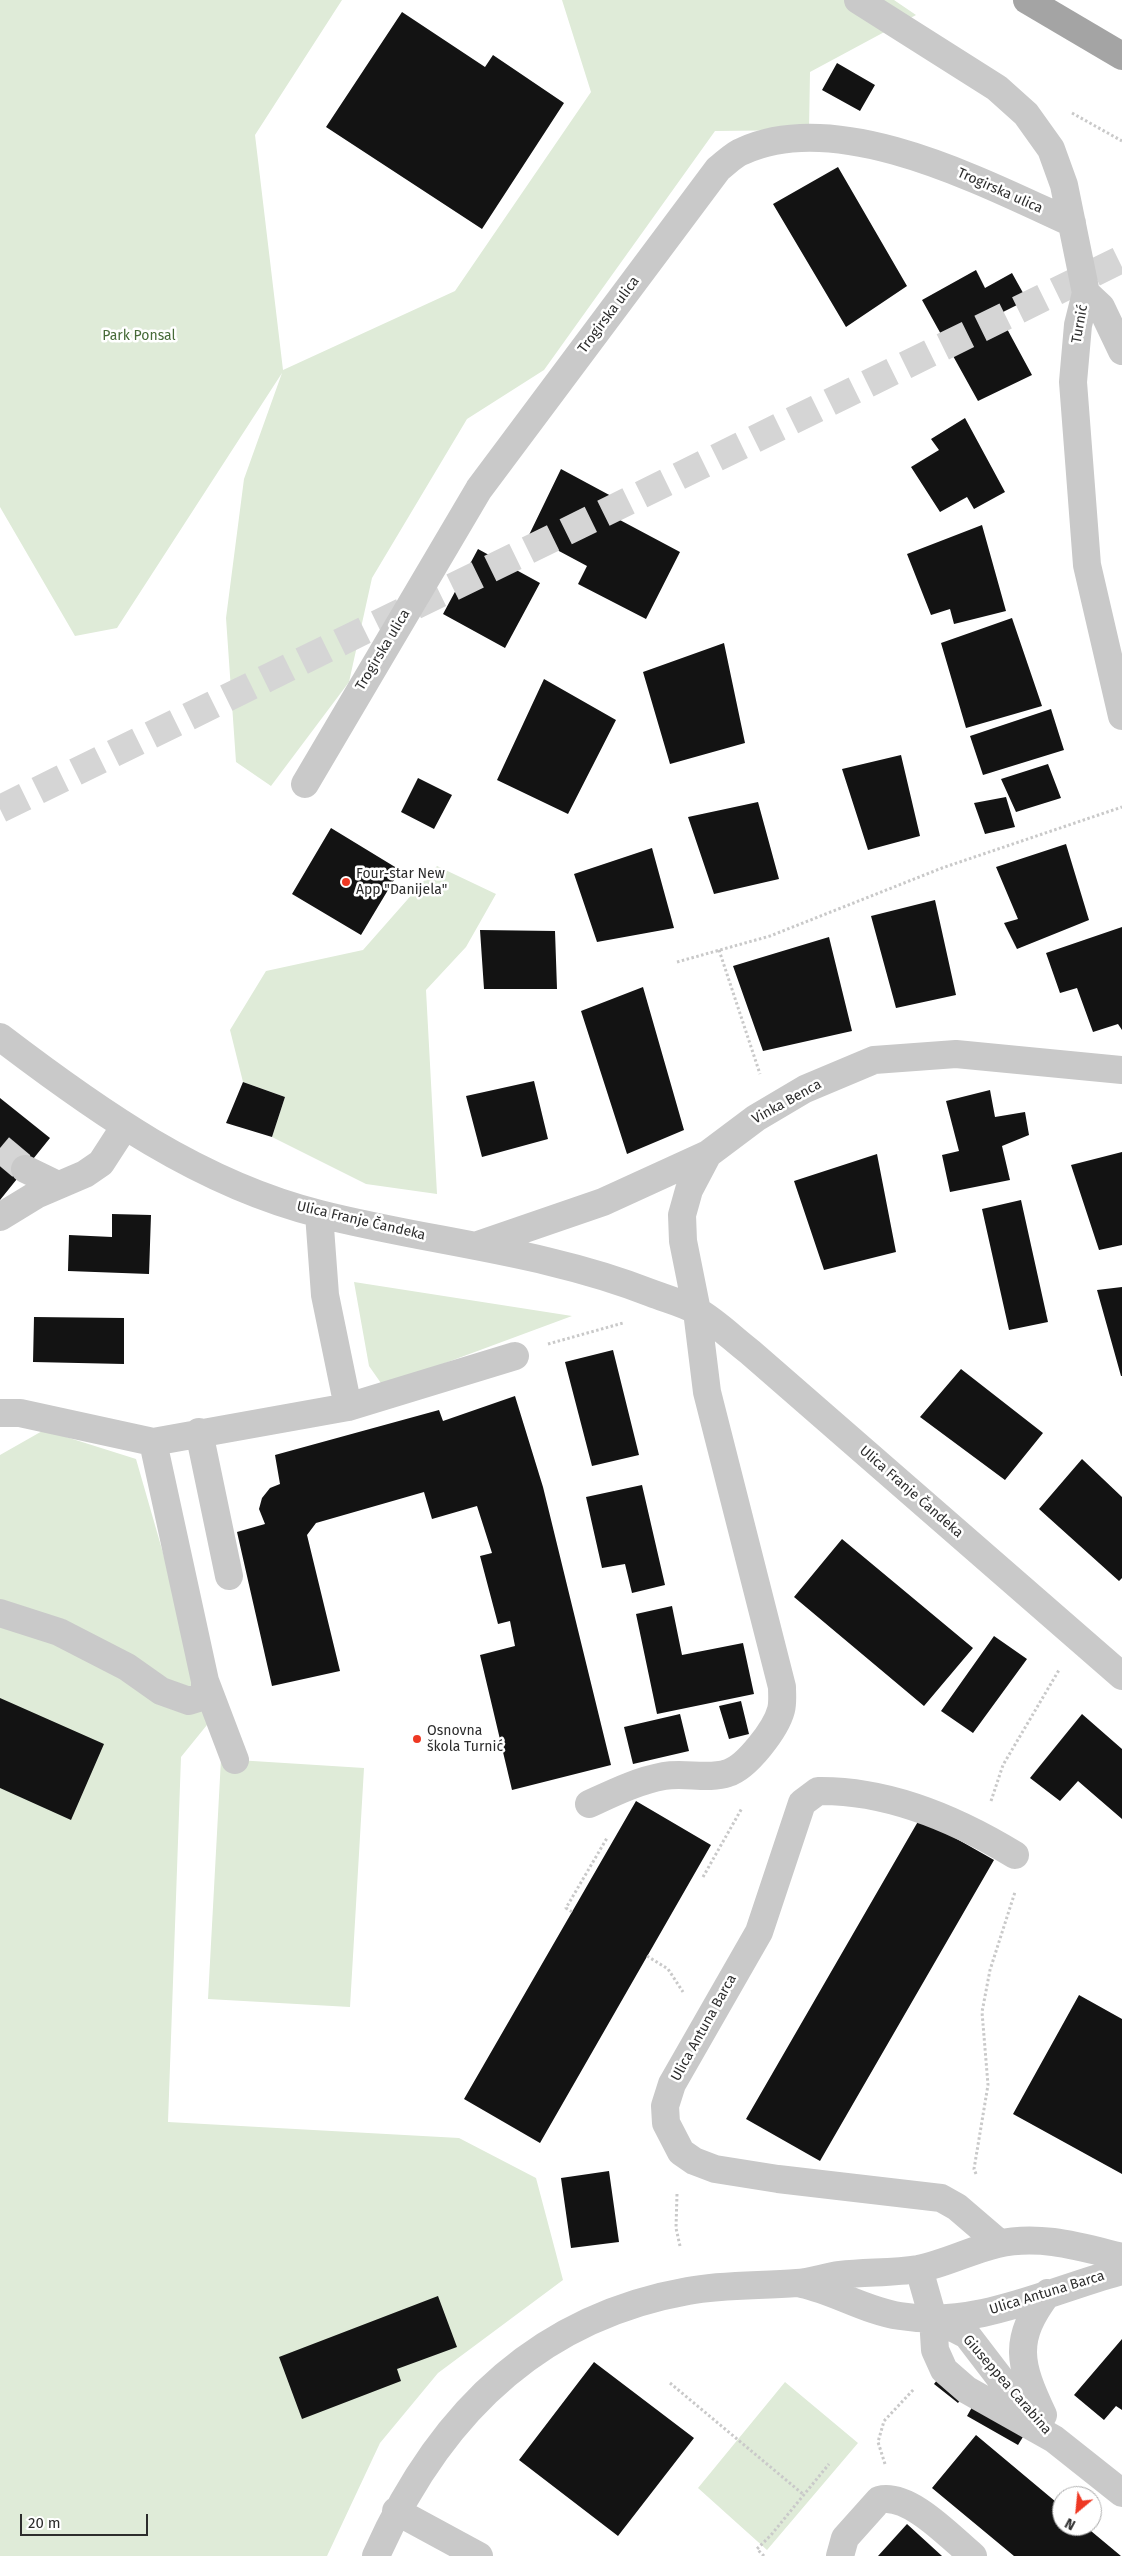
<!DOCTYPE html>
<meta charset="utf-8">
<style>
body{margin:0}
#map{position:relative;width:1122px;height:2556px;overflow:hidden;background:#fff;font-family:"Fira Sans",sans-serif}
canvas{display:block}
.north{position:absolute;left:1052px;top:2486px;width:50px;height:50px;box-sizing:border-box;background:#fff;border:1px solid #ababab;border-radius:50%;rotate:208deg;font-size:14px;font-weight:700;line-height:20px;text-align:center;color:#2c2c2c}
.north::after{content:'';display:block;margin:auto;width:18px;height:22px;background:#ee3823;clip-path:polygon(50% 0,100% 100%,50% 72%,0 100%)}
.scale{position:absolute;left:20px;top:2514px;width:128px;height:22px;box-sizing:border-box;border:2px solid #2c2c2c;border-top:0;padding-left:6px;font-size:15px;line-height:18px;white-space:nowrap;color:#2c2c2c;-webkit-text-stroke:4px #fff;paint-order:stroke}
</style>
<div id="map">
<canvas width="1122" height="2556"></canvas>
<div class="north">N</div>
<div class="scale">20 m</div>
</div>
<script>
const g = document.querySelector('canvas').getContext('2d');
g.lineJoin = 'round';
function fillPath(path, color) { g.fillStyle = color; g.fill(path, 'evenodd'); }
function stroke(path, color, width, dash) { g.strokeStyle = color; g.lineWidth = width; g.lineCap = dash ? 'butt' : 'round'; g.setLineDash(dash || []); g.stroke(path); }
function drawText(font, color, halo, rows, align = 'center') {
  g.font = font + ' "Fira Sans",sans-serif'; g.lineWidth = 5; g.setLineDash([]); g.textBaseline = 'middle'; g.strokeStyle = halo; g.fillStyle = color; for (const [text, x, y, turn = 0] of rows) {
    g.save(); g.translate(x, y); g.rotate((+turn || 0) * Math.PI / 180); g.textAlign = isNaN(turn) ? turn : align; if (halo) g.strokeText(text, 0, 0); g.fillText(text, 0, 0); g.restore();
  }
}
const green = new Path2D(`
 M0,0H342L255,135L283,370L455,291L591,92L562,0H894L916,15L810,72L809,130L715,131L544,370L467,419L372,578L349,682L271,786L236,762L226,618L244,479L282,373L117,628L75,636L0,507Z
 M437,866L496,894L466,947L426,990L437,1194L366,1184L272,1137L285,1097L243,1082L230,1030L266,971L363,950Z
 M354,1282L572,1316L383,1386L369,1366Z
 M44,1430L136,1459L211,1720L181,1757L168,2122L459,2138L536,2178L563,2280L438,2373L380,2443L327,2556H0V1455Z
 M221,1759L364,1768L350,2007L208,1999Z
 M785,2382L858,2443L767,2550L698,2488Z`);
const building = new Path2D(`
 M402,12L485,67L493,55L564,103L482,229L326,127Z
 M837,63L875,85L860,111L822,90Z
 M838,167L907,286L846,327L773,204Z
 M976,270L985,288L1012,273L1027,300L999,314L1032,375L978,401L922,300Z
 M965,418L1005,492L974,509L967,497L940,512L911,467L939,450L931,439Z
 M561,469L626,504L618,519L680,552L646,619L578,584L587,566L529,535Z
 M982,525L1006,611L954,624L950,609L931,615L907,554Z
 M478,549L540,583L505,648L443,614Z
 M1012,618L1042,706L966,728L941,643Z
 M724,643L745,743L670,764L643,672Z
 M544,679L616,720L568,814L497,780Z
 M1051,709L1064,750L983,775L970,736Z
 M901,755L920,836L868,850L842,769Z
 M1048,764L1061,798L1016,812L1001,779Z
 M418,778L452,795L434,829L401,812Z
 M1006,797L1015,827L985,834L974,803Z
 M758,802L779,879L714,894L688,817Z
 M331,828L400,870L361,935L292,894Z
 M1066,844L1089,920L1017,949L1004,923L1018,919L996,867Z
 M652,848L674,928L597,942L574,874Z
 M935,900L956,995L896,1008L871,916Z
 M1122,927V1030L1118,1024L1093,1032L1077,988L1060,993L1046,953Z
 M480,930L555,931L557,989H484Z
 M829,937L852,1031L763,1051L733,966Z
 M643,987L684,1130L627,1154L581,1011Z
 M534,1081L548,1139L482,1157L466,1096Z
 M243,1082L285,1097L272,1137L226,1123Z
 M990,1090L995,1117L1025,1112L1029,1135L1002,1146L1010,1180L950,1192L942,1155L959,1151L946,1101Z
 M0,1098L50,1138L0,1200Z
 M1122,1152V1245L1099,1250L1071,1165Z
 M877,1154L896,1252L824,1270L794,1181Z
 M1021,1200L1048,1322L1009,1330L982,1209Z
 M112,1214L151,1215L149,1274L68,1271L69,1235L112,1237Z
 M1122,1287V1376H1121L1097,1290Z
 M34,1317L124,1318V1364L33,1362Z
 M613,1350L639,1455L592,1466L565,1362Z
 M961,1369L1043,1433L1005,1480L920,1417Z
 M515,1396L543,1487L611,1765L512,1790L480,1655L515,1646L510,1621L498,1624L480,1556L492,1553L477,1506L432,1519L424,1492L316,1523L307,1535L340,1671L272,1686L237,1532L265,1524L259,1509L262,1498L270,1488L280,1484L275,1455L439,1410L443,1421Z
 M1082,1459L1122,1497V1578L1119,1581L1039,1509Z
 M642,1485L665,1585L632,1593L625,1564L602,1568L586,1497Z
 M842,1539L973,1648L924,1706L794,1597Z
 M672,1606L682,1655L743,1643L754,1694L657,1714L636,1614Z
 M994,1636L1027,1659L973,1733L941,1711Z
 M0,1698L104,1744L71,1820L0,1788Z
 M741,1701L749,1734L729,1739L719,1706Z
 M680,1714L689,1751L633,1764L624,1727Z
 M1082,1714L1122,1749V1819L1078,1781L1060,1801L1030,1778Z
 M636,1801L711,1845L540,2143L464,2099Z
 M920,1818L994,1860L820,2161L746,2119Z
 M1079,1995L1122,2019V2174L1013,2114Z
 M609,2171L619,2242L571,2248L561,2178Z
 M438,2296L457,2347L397,2369L401,2381L302,2419L279,2357Z
 M1122,2339V2410L1116,2406L1104,2420L1074,2395Z
 M594,2362L694,2438L618,2536L519,2460Z
 M944,2371L967,2391L958,2403L934,2384Z
 M975,2402L1026,2432L1018,2445L967,2416Z
 M976,2435L1062,2507V2526H1085L1121,2556H1014L932,2488Z
 M907,2524L942,2556H878Z`);
const minorTunnel = new Path2D(`
 M0,1148L25,1169`);
const majorTunnel = new Path2D(`
 M0,809L1122,259`);
const path = new Path2D(`
 M1072,113L1122,141
 M719,950L760,1074
 M677,962L770,936L942,868L1122,807
 M548,1344L623,1323
 M991,1801L1003,1765L1059,1670
 M703,1877L742,1808
 M572,1912L566,1908L607,1838
 M647,1956L668,1969L683,1992
 M976,2174L974,2169L988,2085L982,2012L990,1970L1015,1892
 M677,2194L676,2228L680,2246
 M670,2383L804,2495
 M885,2464L878,2442L884,2421L914,2389
 M764,2556L757,2549L771,2535L829,2464`);
const minor = new Path2D(`
 M858,0L997,88L1026,114L1051,149L1064,185L1086,293L1078,325L1073,382L1087,565L1122,716
 M1086,293L1101,307L1122,351
 M305,784L479,489L718,169C726,163 734,154 743,151C839,107 984,183 1072,223
 M0,1037C97,1111 200,1184 320,1214C430,1242 545,1251 651,1293C666,1299 683,1303 697,1311C716,1322 733,1339 750,1352L1122,1676
 M25,1169L58,1185
 M319,1214L325,1295L348,1407
 M0,1217L36,1195L85,1174L101,1163L125,1126
 M475,1246L603,1202L708,1154L756,1118L805,1089L874,1060L956,1054L1122,1070
 M0,1413H20L153,1442L348,1407L515,1356
 M199,1432L229,1576
 M0,1613L59,1632L127,1667L161,1691L189,1701L205,1696V1681L153,1442
 M205,1681L235,1760
 M589,1804C613,1793 637,1781 664,1776C685,1772 708,1780 728,1773C747,1767 776,1729 781,1710C783,1703 782,1694 782,1687L707,1392L697,1311L683,1241L682,1215L689,1190L708,1154
 M999,2243L957,2207L941,2198L778,2179L715,2169L694,2161L681,2152L666,2123L665,2106L672,2084L759,1932L802,1803L818,1791C888,1790 956,1819 1015,1855
 M919,2269L933,2318L935,2350L944,2370L967,2390L1054,2439L1122,2493
 M802,2284C835,2291 866,2311 900,2316C977,2329 1050,2290 1122,2271
 M934,2318L967,2335L1006,2386L1041,2425
 M1043,2415C1019,2364 1012,2340 1048,2293
 M396,2511L479,2556
 M376,2556C437,2418 535,2318 688,2291C724,2284 761,2286 797,2283C811,2282 825,2277 840,2275C866,2272 893,2273 918,2269C945,2264 971,2250 997,2244C1040,2234 1081,2247 1122,2257
 M840,2556L845,2538L879,2500C909,2492 951,2538 973,2556`);
const major = new Path2D(`
 M1027,0L1122,56`);
const markers = [
 [346,882,5,"#ee3823"],
 [417,1739,5,"#ee3823"]
];
const streetNames = [
 ["Trogirska ulica",1000,191,24],
 ["Trogirska ulica",609,315,-53],
 ["Turnić",1080,324,-80],
 ["Trogirska ulica",383,650,-59],
 ["Vinka Benca",787,1102,-29],
 ["Ulica Franje Čandeka",361,1221,13],
 ["Ulica Franje Čandeka",911,1492,41],
 ["Ulica Antuna Barca",704,2028,-61],
 ["Ulica Antuna Barca",1047,2293,-17],
 ["Giuseppea Carabina",1007,2385,49]
];
const parkNames = [
 ["Park Ponsal",139,336]
];
const poiNames = [
 ["Four-star New",356,874],
 ["App \"Danijela\"",356,890],
 ["Osnovna",427,1731],
 ["škola Turnić",427,1747]
];
fillPath(green, '#dfebd8');
fillPath(building, '#131313');
stroke(minorTunnel, '#d5d5d5', 28, [28, 14]);
stroke(majorTunnel, '#d5d5d5', 28, [28, 14]);
stroke(path, '#c9c9c9', 3, [2.5, 2.5]);
stroke(minor, '#c9c9c9', 28);
stroke(major, '#a4a4a4', 28);
for (const [x, y, r, color] of markers) { const dot = new Path2D(); dot.arc(x, y, r, 0, 2 * Math.PI); g.fillStyle = color; g.fill(dot); stroke(dot, '#fff', 2); }
drawText('14px', '#2c2c2c', '#fff', streetNames);
drawText('14px', '#466a38', '#fff', parkNames);
drawText('14px', '#2c2c2c', '#fff', poiNames, 'left');
</script>
